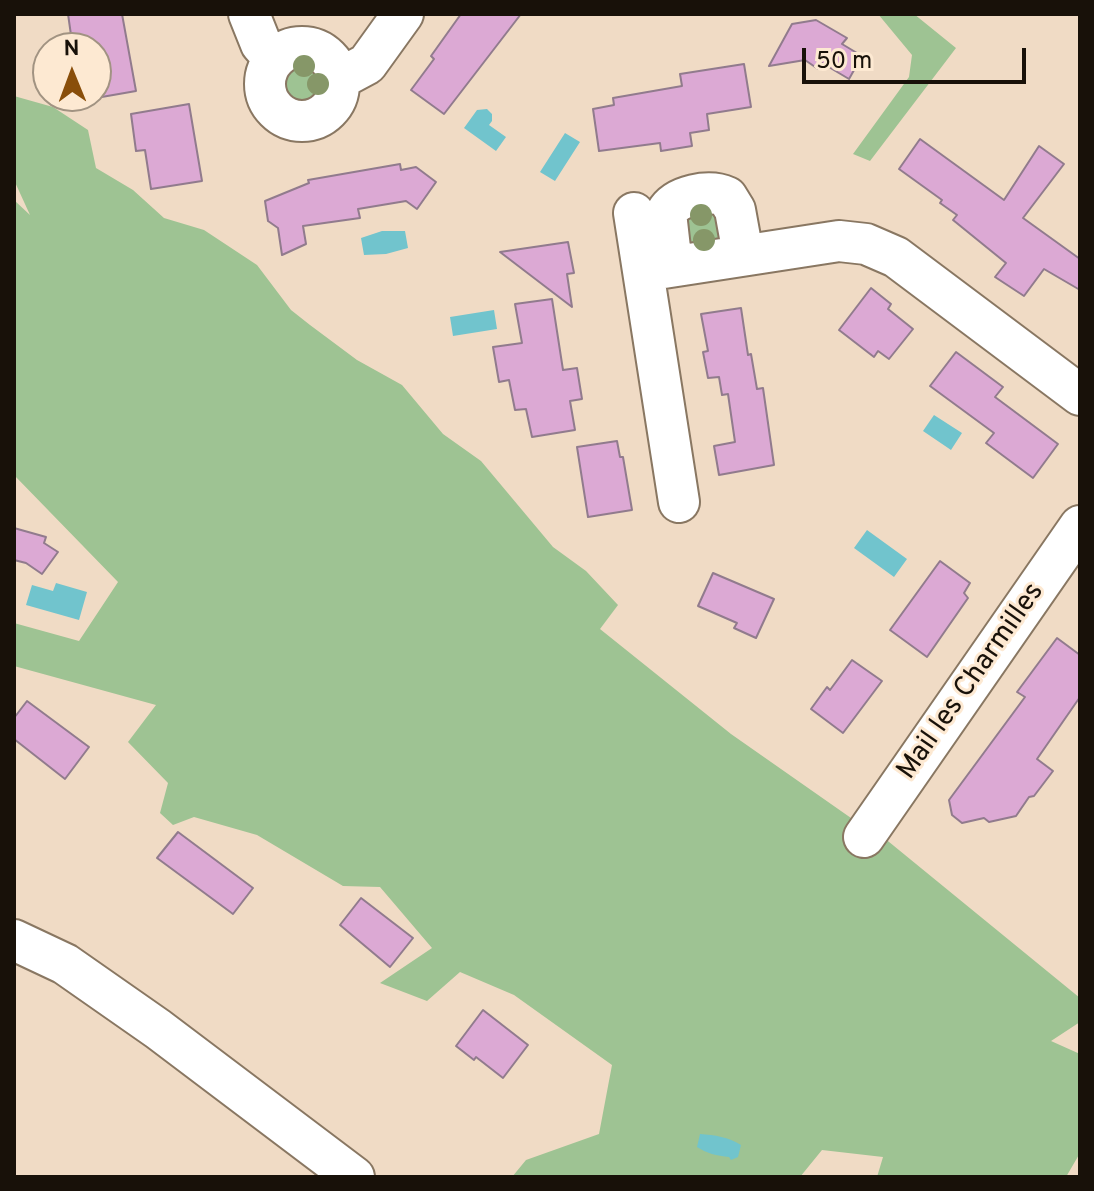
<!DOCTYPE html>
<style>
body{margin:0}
#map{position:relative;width:1094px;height:1191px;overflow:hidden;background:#f0dbc5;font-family:Overpass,sans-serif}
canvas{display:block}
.frame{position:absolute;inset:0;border:16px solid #181109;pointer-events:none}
.north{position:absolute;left:32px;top:32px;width:80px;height:80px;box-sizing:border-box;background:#fde9d2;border:2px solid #a19382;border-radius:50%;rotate:359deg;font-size:22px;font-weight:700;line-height:32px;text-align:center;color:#181109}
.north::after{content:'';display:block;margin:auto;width:28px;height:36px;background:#894e0a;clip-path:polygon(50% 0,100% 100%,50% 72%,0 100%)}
.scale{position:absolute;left:802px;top:48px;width:224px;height:36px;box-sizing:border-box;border:4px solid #181109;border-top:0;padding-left:10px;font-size:24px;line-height:28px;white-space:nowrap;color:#181109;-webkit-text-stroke:6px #fde9d2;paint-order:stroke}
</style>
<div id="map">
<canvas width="1094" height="1191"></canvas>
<div class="frame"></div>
<div class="north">N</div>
<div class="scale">50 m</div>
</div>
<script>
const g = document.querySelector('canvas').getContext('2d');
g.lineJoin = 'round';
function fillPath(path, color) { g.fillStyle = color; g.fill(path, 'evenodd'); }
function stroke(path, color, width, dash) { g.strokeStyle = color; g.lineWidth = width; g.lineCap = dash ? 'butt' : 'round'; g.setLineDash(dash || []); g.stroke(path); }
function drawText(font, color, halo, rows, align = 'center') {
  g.font = font + ' Overpass,sans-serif'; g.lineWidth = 6; g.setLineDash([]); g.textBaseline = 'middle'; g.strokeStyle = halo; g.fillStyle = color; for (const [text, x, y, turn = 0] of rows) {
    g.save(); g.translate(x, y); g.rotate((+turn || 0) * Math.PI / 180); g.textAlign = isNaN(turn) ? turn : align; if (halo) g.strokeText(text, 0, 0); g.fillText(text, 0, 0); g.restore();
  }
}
const green = new Path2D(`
 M878,14H914L956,48L870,161L853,154L909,77L912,55Z
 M277 84a25 25 0 1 1 50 0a25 25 0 1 1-50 0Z
 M14,96L53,107L88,130L96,168L133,190L164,218L204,230L257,265L291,310L310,325L357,360L402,385L443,434L481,461L553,547L586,571L618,605L600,629L731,734L861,825L883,837L1080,998V1022L1051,1041L1080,1054V1153L1066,1177H877L883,1157L822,1150L800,1177H512L526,1160L599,1134L612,1065L514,995L460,972L427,1001L380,983L432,948L380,887L343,886L257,835L194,817L173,825L160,813L168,783L128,742L156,705L14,666V623L79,641L118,582L14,475V200L30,215L14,180Z
 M691,202H713L727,234L708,252L679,240Z`);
const water = new Path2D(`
 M487,109L492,114V121L489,125L506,137L496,151L464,128L477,110Z
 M565,133L580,142L555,181L540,172Z
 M382,231H405L408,248L386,254L364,255L361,238Z
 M494,310L497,329L453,336L450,317Z
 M934,415L962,433L951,450L923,431Z
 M867,530L907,559L894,577L854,548Z
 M56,583L87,592L79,620L26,605L32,585L53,591Z
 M700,1134C715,1135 728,1137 741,1145L738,1157L731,1160L729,1157C717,1156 706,1153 697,1147Z`);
const building = new Path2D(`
 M68,14H122L136,91L96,98V48H87L86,40L72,42Z
 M461,14H521L444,114L411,90L434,59L431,56Z
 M816,20L847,38L842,44L862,56L849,79L822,63L818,69L805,60L769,66L792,24Z
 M744,64L751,107L707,114L709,130L690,133L692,146L661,151L660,143L599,151L593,109L614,105L613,98L682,86L680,74Z
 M189,104L202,181L151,189L145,150L136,151L131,114Z
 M920,139L1004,200L1039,146L1064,164L1023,218L1080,259V290L1044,269L1024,296L995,277L1006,263L953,220L957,215L940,203L942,200L899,169Z
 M400,164L401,170L416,167L436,182L417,209L406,201L358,209L360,218L303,226L306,244L282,255L278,228L268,221L265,201L309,183L308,180Z
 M568,242L574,273L567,274L572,307L500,252Z
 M871,288L891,304L888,309L913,329L889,359L878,351L874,357L839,330Z
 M552,299L563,370L577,368L582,399L570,401L575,430L532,437L526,409L515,410L509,380L499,382L493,347L522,343L515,304Z
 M741,308L748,355L751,354L757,389L763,388L774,465L719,475L714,446L735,442L728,394L722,395L719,377L708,378L703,352L708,351L701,314Z
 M956,352L1003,387L995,397L1058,444L1033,478L986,443L994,433L930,386Z
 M617,441L620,457H623L632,510L588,517L577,447Z
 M14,528L46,537L44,543L58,552L42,574L26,563L14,560Z
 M940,561L970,583L964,593L968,598L927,657L890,630Z
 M713,573L774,599L756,638L734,628L737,623L698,606Z
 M1057,638L1080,655V697L1037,759L1053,771L1034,796L1029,797L1016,816L989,822L984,818L962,823L952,815L949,800L1025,697L1017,692Z
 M852,660L882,681L843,733L811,709L827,687L830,690Z
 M27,701L89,747L65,779L14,739V718Z
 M178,832L253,888L233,914L157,858Z
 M361,898L413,938L390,967L340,925Z
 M483,1010L528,1045L503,1078L476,1057L474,1060L456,1046Z`);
const minor = new Path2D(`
 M249,14L261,44L274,59
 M265 84a37 37 0 1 1 74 0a37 37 0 1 1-74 0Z
 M339,79L367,64L403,14
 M634,213L679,502
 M672,266L666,213C676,195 709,189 727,197L735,210L743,254
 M644,271L839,241L866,244L896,257L1080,395
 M864,837L1080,526
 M14,940L65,964L158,1029L354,1177`);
const trees = [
 [304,66],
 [318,84],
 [701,215],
 [704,240]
];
const streetNames = [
 ["Mail les Charmilles",972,682,-55]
];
fillPath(green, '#9ec393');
fillPath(water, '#71c4cd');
fillPath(building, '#dca9d4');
stroke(building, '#917b8d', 2);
stroke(minor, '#897762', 44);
stroke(minor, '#fff', 40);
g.fillStyle = '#869768';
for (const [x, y] of trees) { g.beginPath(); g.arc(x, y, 11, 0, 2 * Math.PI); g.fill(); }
drawText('28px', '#181109', '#fde9d2', streetNames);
</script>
